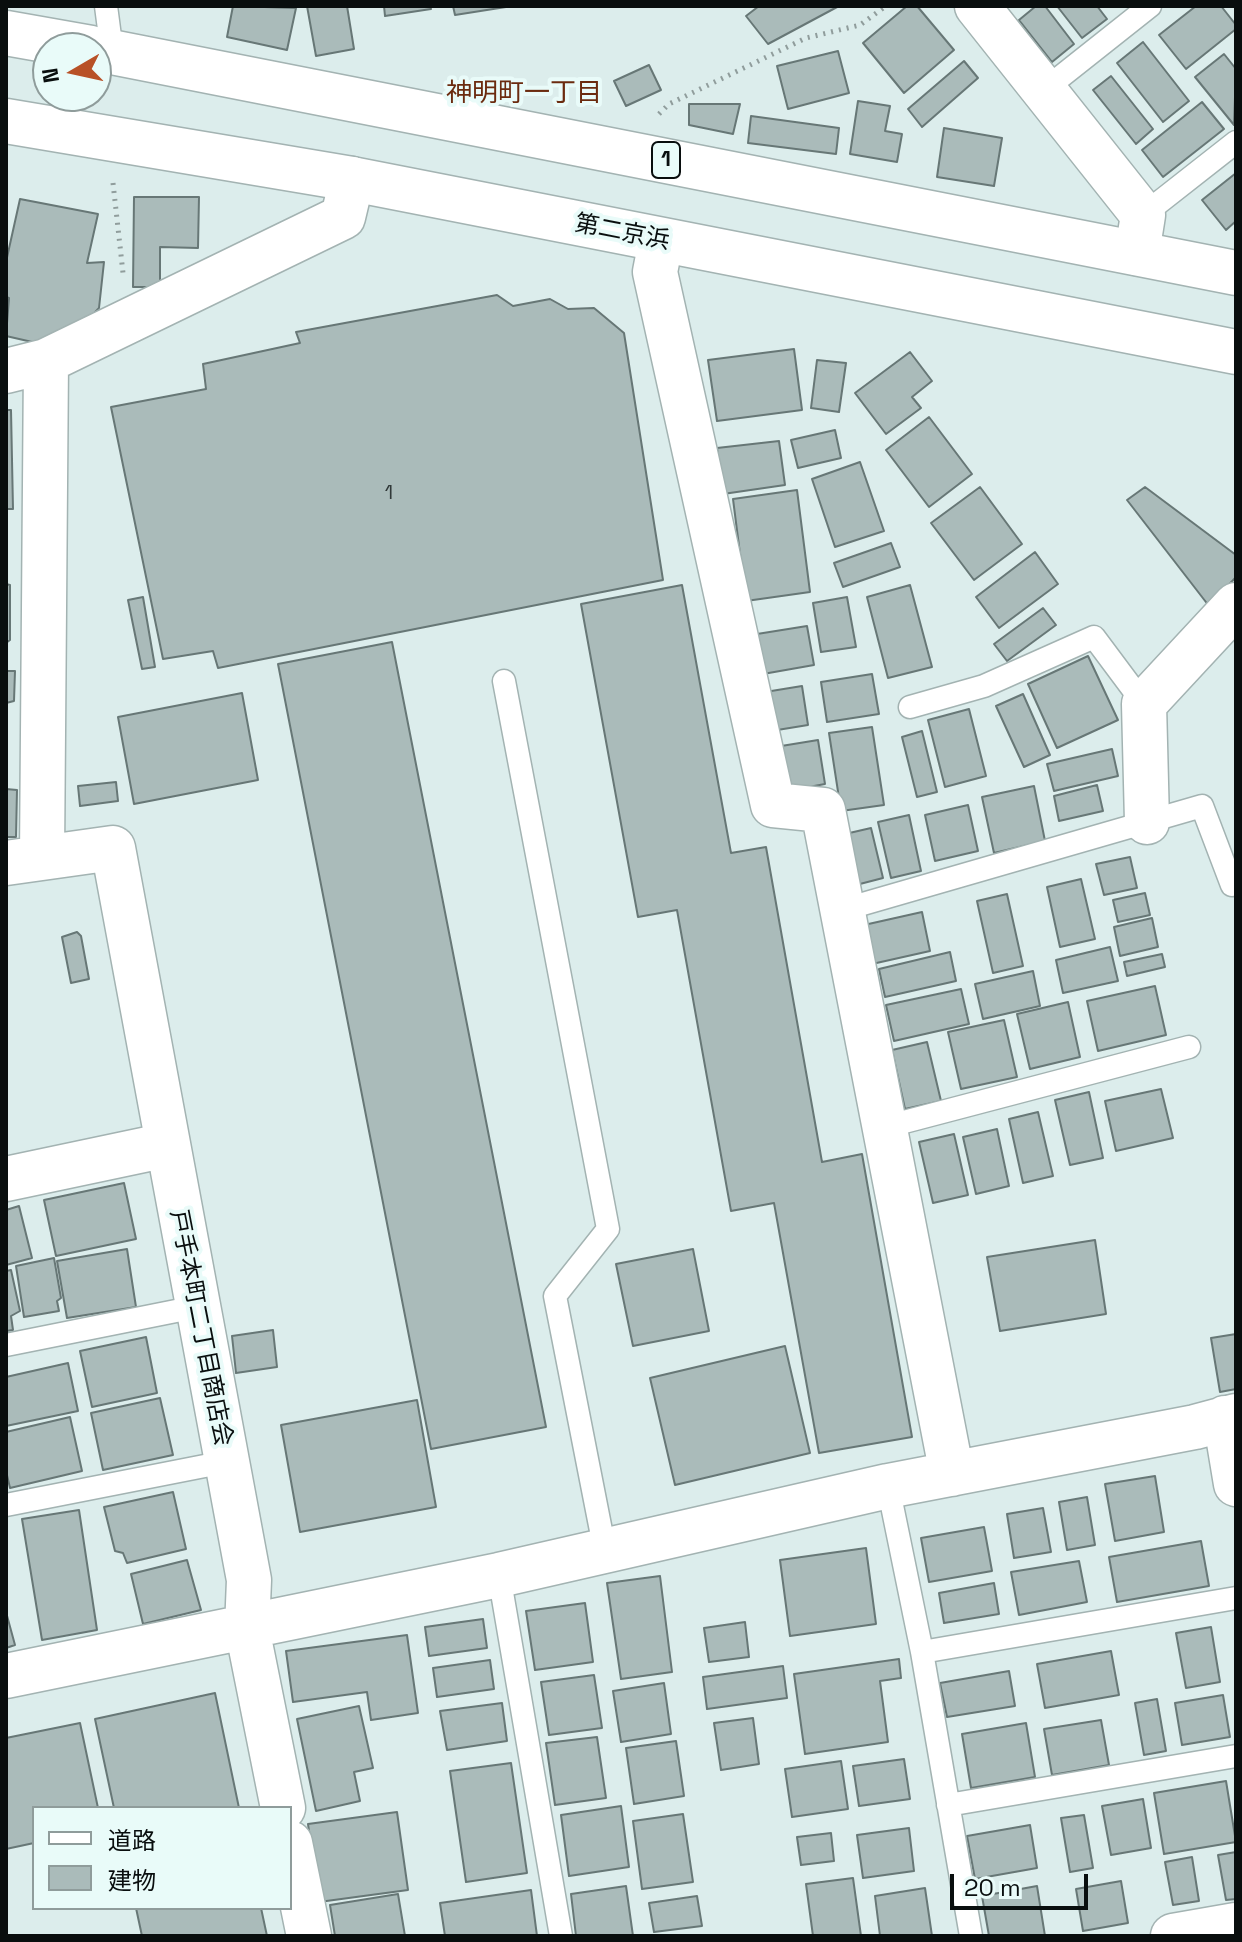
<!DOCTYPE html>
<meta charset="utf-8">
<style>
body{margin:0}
#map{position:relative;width:1242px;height:1942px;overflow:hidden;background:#dcedec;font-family:"Space Grotesk","Noto Sans JP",sans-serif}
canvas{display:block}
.frame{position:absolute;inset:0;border:8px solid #090e0e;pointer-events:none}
.legend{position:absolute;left:32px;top:1806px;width:260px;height:104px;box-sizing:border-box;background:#e9fbf9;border:2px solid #8f9c9b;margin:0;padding:10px 14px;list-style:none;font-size:24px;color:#090e0e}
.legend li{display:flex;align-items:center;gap:16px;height:40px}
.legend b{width:40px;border:2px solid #8f9c9b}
.north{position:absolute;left:32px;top:32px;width:80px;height:80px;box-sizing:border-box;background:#e9fbf9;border:2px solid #8f9c9b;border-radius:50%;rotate:261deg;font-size:22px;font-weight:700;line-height:32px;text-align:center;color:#090e0e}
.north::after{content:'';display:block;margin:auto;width:28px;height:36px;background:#b85127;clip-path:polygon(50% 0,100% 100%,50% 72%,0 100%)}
.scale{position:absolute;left:950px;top:1874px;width:138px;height:36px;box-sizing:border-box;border:4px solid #090e0e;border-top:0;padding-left:10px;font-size:24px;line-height:28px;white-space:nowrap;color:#090e0e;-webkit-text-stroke:6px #e9fbf9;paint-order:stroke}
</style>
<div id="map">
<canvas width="1242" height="1942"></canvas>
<div class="frame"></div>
<ul class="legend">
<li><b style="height:10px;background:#fff"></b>道路</li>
<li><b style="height:22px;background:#aabbba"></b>建物</li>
</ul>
<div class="north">N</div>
<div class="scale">20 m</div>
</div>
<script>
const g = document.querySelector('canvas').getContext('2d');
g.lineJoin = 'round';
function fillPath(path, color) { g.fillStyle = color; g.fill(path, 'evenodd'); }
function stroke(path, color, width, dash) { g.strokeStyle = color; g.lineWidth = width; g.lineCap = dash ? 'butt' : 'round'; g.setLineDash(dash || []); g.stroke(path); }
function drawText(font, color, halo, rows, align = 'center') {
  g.font = font + ' "Space Grotesk","Noto Sans JP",sans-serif'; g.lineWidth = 8; g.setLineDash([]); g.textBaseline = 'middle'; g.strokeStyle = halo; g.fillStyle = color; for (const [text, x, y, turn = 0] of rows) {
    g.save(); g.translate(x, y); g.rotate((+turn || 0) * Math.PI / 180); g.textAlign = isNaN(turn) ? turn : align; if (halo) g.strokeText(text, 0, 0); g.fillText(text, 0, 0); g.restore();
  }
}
const building = new Path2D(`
 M233,6L296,8L287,50L227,37Z
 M307,6H347L354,49L316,56Z
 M384,6H430L431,9L385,16Z
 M453,6H506V7L455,15Z
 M759,6H839L768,44L746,16Z
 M907,6H917L954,50L904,93L863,43Z
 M1036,6H1045L1074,44L1052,62L1019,20Z
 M1057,6H1097L1107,19L1082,38Z
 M1196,6H1221L1236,25V29L1186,69L1159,35Z
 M1143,42L1189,101L1163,122L1117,63Z
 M838,51L849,93L788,109L777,66Z
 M1224,54L1236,69L1234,125L1195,77Z
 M964,61L978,78L922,127L908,109Z
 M649,65L661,90L626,106L614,81Z
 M1111,76L1153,129L1136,144L1093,90Z
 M858,101L890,106L885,131L902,134L897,162L850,154Z
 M1202,102L1224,129L1163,177L1142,150Z
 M689,104H740L733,134L689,125Z
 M751,116L839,128L836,154L748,143Z
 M944,128L1002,138L994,186L937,177Z
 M1236,173V221L1226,230L1202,200Z
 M134,197H199L198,248L160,247V287H133Z
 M20,199L98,214L87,263L104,262L99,308L83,325L41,344L6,336L9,298L6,297V262Z
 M497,295L513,306L550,299L568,309L594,308L624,333L663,580L218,668L213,651L163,659L111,407L206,389L203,364L300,343L296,332Z
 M794,349L802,410L717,421L708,360Z
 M910,352L932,381L912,397L921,408L886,434L855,393Z
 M817,360L846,363L839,412L811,408Z
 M6,410H11L13,509H6Z
 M929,417L972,474L929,507L886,450Z
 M835,430L841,458L798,468L791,440Z
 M779,441L785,485L723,494L717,448Z
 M860,462L884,531L835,547L812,479Z
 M980,487L1022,544L974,580L931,523Z
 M1145,487L1236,555V577L1209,606L1127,500Z
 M797,490L810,592L746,601L733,499Z
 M891,543L900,567L843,587L834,563Z
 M1035,552L1058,584L999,628L976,597Z
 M6,584L10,585V640L6,643Z
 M682,585L731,853L766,847L822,1162L862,1154L912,1437L819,1453L774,1203L731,1211L677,910L638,917L581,604Z
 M910,585L932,667L888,678L867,597Z
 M143,597L155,667L142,669L128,600Z
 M847,597L856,647L821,652L813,603Z
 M1043,608L1056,625L1007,661L994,644Z
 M807,626L814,665L763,674L757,634Z
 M392,642L546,1427L431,1449L278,664Z
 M1088,656L1118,720L1057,748L1028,684Z
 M6,671H15L14,701L6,703Z
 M872,674L879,714L827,722L821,682Z
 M802,686L808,725L765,732L759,693Z
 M242,693L258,780L134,804L118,717Z
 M1023,694L1050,755L1024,767L996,706Z
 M969,709L986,776L945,787L928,720Z
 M872,727L884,805L841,811L829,733Z
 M922,731L937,792L917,797L902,737Z
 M818,740L825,784L776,793L769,748Z
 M1112,749L1118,776L1054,791L1047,764Z
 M116,782L118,801L80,806L78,786Z
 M1097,785L1103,811L1059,821L1054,796Z
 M1034,786L1045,841L994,853L982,797Z
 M6,789L17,790L16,837H6Z
 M968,805L978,851L935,861L925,815Z
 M909,815L921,871L891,878L878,822Z
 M871,828L883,878L856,885L845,834Z
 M1130,857L1137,888L1104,895L1096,864Z
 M1081,879L1095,939L1060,947L1047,887Z
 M1145,893L1150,915L1118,922L1113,900Z
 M1007,894L1023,966L993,973L977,901Z
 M922,912L930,951L872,964L864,925Z
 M1152,918L1158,947L1120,956L1114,927Z
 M77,932L81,936L89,979L71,983L62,937Z
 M1110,947L1118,981L1063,993L1056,960Z
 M950,952L956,981L885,997L879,969Z
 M1162,954L1165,967L1127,976L1124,962Z
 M1033,971L1040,1006L983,1019L975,984Z
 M1155,986L1166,1035L1098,1051L1087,1001Z
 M961,989L969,1024L894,1041L886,1005Z
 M1068,1002L1080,1057L1030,1069L1017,1014Z
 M1004,1020L1017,1077L961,1089L948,1032Z
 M927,1042L941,1101L905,1109L892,1050Z
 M1161,1089L1173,1138L1116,1151L1105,1101Z
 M1089,1092L1103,1158L1070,1165L1055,1100Z
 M1038,1112L1053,1176L1023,1183L1009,1119Z
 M997,1129L1009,1186L976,1194L963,1137Z
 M954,1134L968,1195L933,1203L919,1142Z
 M124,1183L136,1239L56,1256L44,1200Z
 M19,1206L32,1258L6,1265V1210Z
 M1095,1240L1106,1314L1000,1331L987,1257Z
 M127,1249L136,1307L67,1318L57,1261Z
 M693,1249L709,1331L633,1346L616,1264Z
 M54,1258L61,1298L57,1301L59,1311L24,1317L16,1266Z
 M11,1270L20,1311L11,1316L13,1330L6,1331V1271Z
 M273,1330L277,1367L236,1373L232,1336Z
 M1236,1334V1389L1220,1392L1211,1338Z
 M146,1337L157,1393L92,1407L80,1351Z
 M785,1346L810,1453L675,1485L650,1378Z
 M68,1363L78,1411L6,1426V1377Z
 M160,1398L173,1455L103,1470L91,1413Z
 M417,1400L436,1507L300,1532L281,1425Z
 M70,1417L82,1471L10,1488L6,1471V1432Z
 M1155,1476L1164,1532L1115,1541L1105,1484Z
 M173,1492L186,1549L127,1563L123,1553L115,1551L104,1507Z
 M1087,1497L1095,1545L1067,1550L1059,1502Z
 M1043,1508L1051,1552L1014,1558L1007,1514Z
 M79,1510L97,1630L42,1640L22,1519Z
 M984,1527L992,1571L929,1582L921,1538Z
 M1201,1541L1209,1586L1117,1602L1109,1557Z
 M866,1548L876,1624L790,1636L780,1560Z
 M187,1560L201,1610L143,1624L131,1574Z
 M1079,1561L1087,1602L1019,1615L1011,1572Z
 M660,1576L672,1672L621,1679L607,1583Z
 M994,1583L999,1614L944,1623L939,1593Z
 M585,1603L593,1662L535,1670L526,1611Z
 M6,1612L15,1645L6,1648Z
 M483,1619L487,1648L429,1656L425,1627Z
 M745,1622L749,1657L709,1662L704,1628Z
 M1211,1627L1220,1682L1186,1688L1176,1633Z
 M407,1635L418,1713L371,1720L367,1692L293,1702L286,1651Z
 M1111,1651L1119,1695L1045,1708L1037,1664Z
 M899,1659L901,1678L880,1681L888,1742L805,1754L794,1674Z
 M490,1660L494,1689L437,1697L433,1668Z
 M783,1666L787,1698L707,1709L703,1677Z
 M1009,1671L1015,1706L947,1717L940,1683Z
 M594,1675L602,1728L549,1735L541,1682Z
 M664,1683L671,1734L621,1742L613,1691Z
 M215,1693L239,1808H114L95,1719Z
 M1223,1695L1230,1737L1182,1745L1175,1703Z
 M1157,1699L1166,1751L1144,1755L1135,1703Z
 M502,1703L507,1741L447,1750L440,1711Z
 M359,1706L373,1768L354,1772L360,1801L316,1811L297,1719Z
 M753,1718L759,1764L721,1770L714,1723Z
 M1101,1720L1109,1765L1052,1775L1044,1729Z
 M80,1723L98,1808H34V1843L6,1849V1738Z
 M1026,1723L1035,1777L971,1788L962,1734Z
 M597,1737L606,1798L555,1805L546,1743Z
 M676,1741L684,1796L634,1804L626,1748Z
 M904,1759L910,1799L859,1806L853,1766Z
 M841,1761L848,1809L792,1817L785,1769Z
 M511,1763L527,1873L466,1882L450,1771Z
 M1226,1781L1236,1842L1164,1854L1154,1793Z
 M1143,1799L1151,1848L1111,1855L1102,1806Z
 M621,1806L629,1867L569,1876L561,1815Z
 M397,1812L408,1890L319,1902L308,1824Z
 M683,1814L693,1882L642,1889L633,1821Z
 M1084,1815L1093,1868L1070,1872L1061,1818Z
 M1030,1825L1037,1868L975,1879L967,1836Z
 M909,1828L914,1871L863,1878L857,1835Z
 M831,1833L834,1861L801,1865L797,1837Z
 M1236,1852V1899L1226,1900L1218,1855Z
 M1192,1857L1199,1901L1173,1905L1165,1862Z
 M853,1878L861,1936H813L806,1884Z
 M1121,1881L1128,1923L1083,1931L1076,1889Z
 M626,1886L633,1936H576L571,1894Z
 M1037,1886L1045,1936H989L982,1896Z
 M925,1888L932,1936H880L875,1896Z
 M531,1890L537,1936H445L440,1903Z
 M398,1894L405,1936H335L330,1905Z
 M697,1896L702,1926L654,1932L649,1903Z
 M136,1908H261L267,1936H142Z`);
const path = new Path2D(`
 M659,114L669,104L806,38L860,25L886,6
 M113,183L123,273`);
const service = new Path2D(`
 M106,6L112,52
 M1044,90L1150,6
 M1143,215L1236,142
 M504,681L608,1229L555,1296L605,1551
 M910,707L984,686L1094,637L1144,704
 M842,910L1202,806L1232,885L1236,883
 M885,1127L1189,1047
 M6,1345L196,1307
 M888,1486L922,1652L971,1936
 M6,1505L225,1462
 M499,1575L561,1936
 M922,1652L1236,1598
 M948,1805L1236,1756`);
const minor = new Path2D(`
 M977,6L1143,215L1137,253
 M661,241L655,272L773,805L823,810L952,1474
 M6,371L46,361
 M1147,822L1144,704L1236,605
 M42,856L46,361L343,217L352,179
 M6,863L113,848L249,1580L247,1628L283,1808
 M6,1179L167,1145
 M1225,1418L1236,1484
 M6,1676L499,1575L888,1486L1195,1427L1236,1416
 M290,1843L309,1936
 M1173,1936L1236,1925`);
const trunk = new Path2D(`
 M6,33L91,48
 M96,49L1236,273
 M6,121L352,179L1236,352`);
const numberNames = [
 ["1",389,494]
];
const shields = [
 [666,160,28]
];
const shieldNames = [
 ["1",666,160]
];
const streetNames = [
 ["第二京浜",622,233,11],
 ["戸手本町二丁目商店会",200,1328,79]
];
const neighbourhoodNames = [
 ["神明町一丁目",524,94]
];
fillPath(building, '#aabbba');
stroke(building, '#677776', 2);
stroke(service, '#a3b3b2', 25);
stroke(minor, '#a3b3b2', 47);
stroke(trunk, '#a3b3b2', 47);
stroke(path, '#909d9c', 5, [2, 6]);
stroke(service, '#fff', 22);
stroke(minor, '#fff', 44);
stroke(trunk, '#fff', 44);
drawText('20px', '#313939', null, numberNames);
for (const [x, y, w] of shields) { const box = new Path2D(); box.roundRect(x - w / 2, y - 18, w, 36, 6); g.fillStyle = '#e9fbf9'; g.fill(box); stroke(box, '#090e0e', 2); }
drawText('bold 22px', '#090e0e', null, shieldNames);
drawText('24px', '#090e0e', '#e9fbf9', streetNames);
drawText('26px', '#6b2b0f', '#e9fbf9', neighbourhoodNames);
</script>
